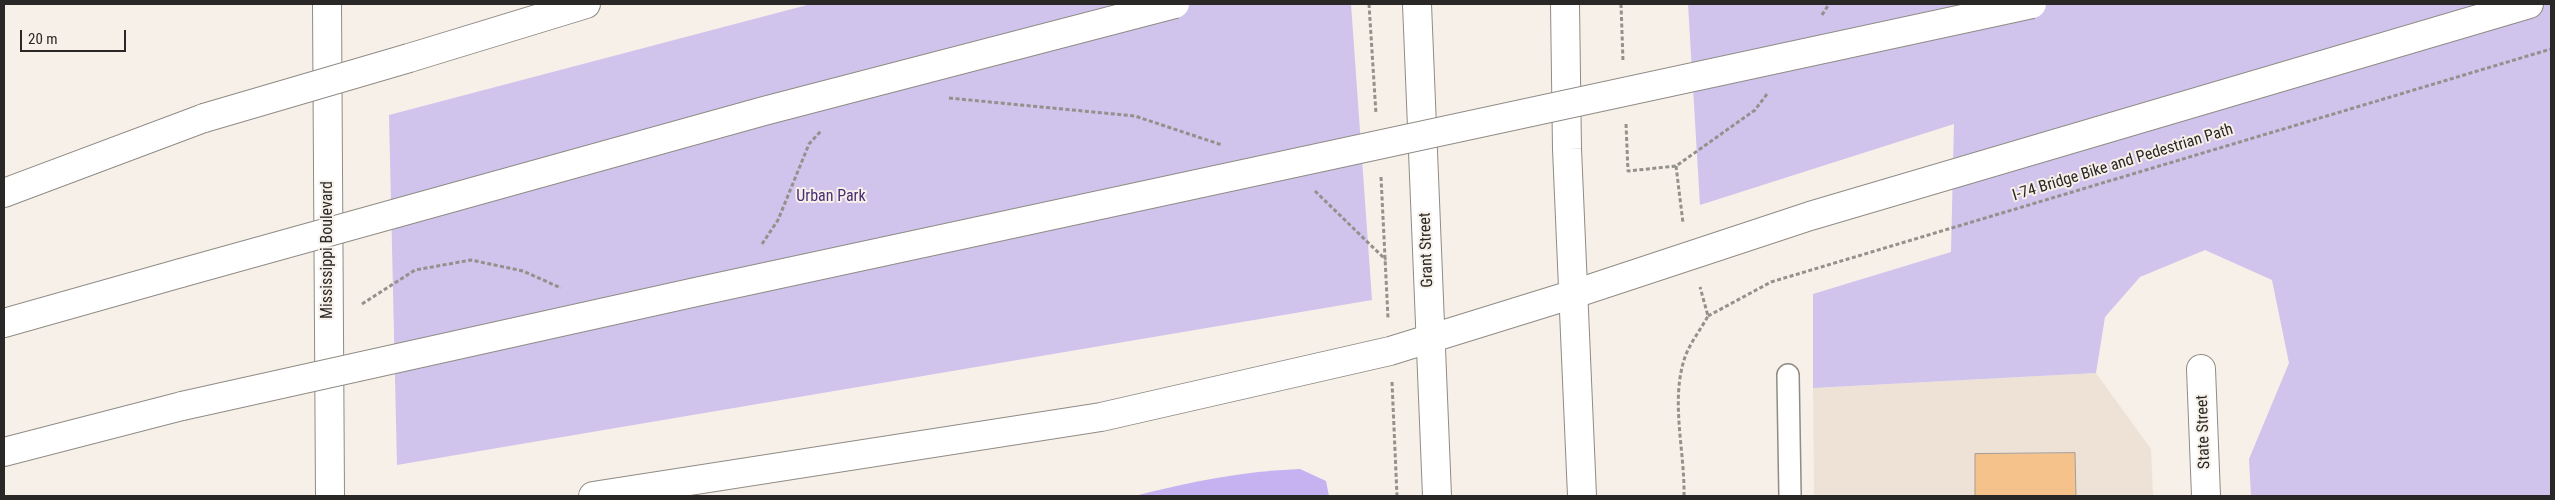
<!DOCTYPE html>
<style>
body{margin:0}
#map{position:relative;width:2555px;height:500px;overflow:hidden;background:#f6f0e9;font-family:"Roboto Condensed",sans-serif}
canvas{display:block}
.frame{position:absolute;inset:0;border:5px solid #2a2826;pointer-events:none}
.scale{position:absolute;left:20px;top:30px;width:106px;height:22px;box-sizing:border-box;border:2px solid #2a2826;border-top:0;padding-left:6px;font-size:15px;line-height:18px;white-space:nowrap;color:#2a2826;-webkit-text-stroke:4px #f6f0e9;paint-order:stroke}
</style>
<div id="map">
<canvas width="2555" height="500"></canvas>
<div class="frame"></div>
<div class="scale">20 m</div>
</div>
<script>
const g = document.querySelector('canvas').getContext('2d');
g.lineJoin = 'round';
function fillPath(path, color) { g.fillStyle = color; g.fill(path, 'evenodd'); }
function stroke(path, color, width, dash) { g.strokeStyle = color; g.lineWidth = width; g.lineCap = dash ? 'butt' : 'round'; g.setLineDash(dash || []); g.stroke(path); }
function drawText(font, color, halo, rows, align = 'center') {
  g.font = font + ' "Roboto Condensed",sans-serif'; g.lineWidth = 4; g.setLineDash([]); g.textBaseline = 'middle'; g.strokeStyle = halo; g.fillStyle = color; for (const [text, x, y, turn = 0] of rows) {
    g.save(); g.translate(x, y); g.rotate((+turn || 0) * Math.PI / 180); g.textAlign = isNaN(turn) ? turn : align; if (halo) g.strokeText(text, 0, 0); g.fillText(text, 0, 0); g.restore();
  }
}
const built = new Path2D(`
 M2096,373L2151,449L2153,496H1814L1813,388Z`);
const green = new Path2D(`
 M811,4H1351L1372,300L397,465L389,115Z
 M1688,4H2551V496H2251L2249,459L2289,363L2272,280L2205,250L2140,277L2105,317L2096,373L1813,388V294L1951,252L1954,124L1700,205Z`);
const water = new Path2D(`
 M1300,469L1326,481L1329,496H1134C1189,482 1244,471 1300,469Z`);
const building = new Path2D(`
 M2075,453L2076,496H1975V454Z`);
const path = new Path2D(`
 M1369,4L1376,114
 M1621,4L1623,61
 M1822,15L1829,4
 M949,98L1135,116L1222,145
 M1626,124L1628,171L1676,166L1755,110L1767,94
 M1676,166L1683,223
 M1381,177L1388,318
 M1315,191L1386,260
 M762,244L778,220L809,144L821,131
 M362,304L415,270L471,260L523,271L561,288
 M1708,316L1771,282L2551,49
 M1392,382L1397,496
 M1684,496C1685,451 1670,401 1685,357C1690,343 1701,329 1708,316L1700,287`);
const service = new Path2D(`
 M1788,375L1790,496`);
const minor = new Path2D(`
 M2201,369L2206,496`);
const tertiary = new Path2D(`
 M327,4L330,496`);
const primary = new Path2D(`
 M1417,4L1437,496
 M1565,4L1567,149L1582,496`);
const motorway = new Path2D(`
 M409,58L586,4
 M4,193L204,118
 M4,323L181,273
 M4,452L182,406
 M593,496L1101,417L1390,351L1574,294L1810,216L2529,4`);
const motorwayBridge = new Path2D(`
 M204,118L409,58
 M181,273L764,111L1175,4
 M182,406L696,292L2032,4`);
const streetNames = [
 ["I-74 Bridge Bike and Pedestrian Path",2123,163,-17],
 ["Mississippi Boulevard",328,250,-90],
 ["Grant Street",1427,250,-92],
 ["State Street",2204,432,-92]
];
const parkNames = [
 ["Urban Park",831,197]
];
fillPath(built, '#eee2d6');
fillPath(green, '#d0c3ec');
fillPath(water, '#c6b1f1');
fillPath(building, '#f5c28c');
stroke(building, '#a39e98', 1);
stroke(service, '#908b85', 24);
stroke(minor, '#908b85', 30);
stroke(tertiary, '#908b85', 30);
stroke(primary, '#908b85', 30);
stroke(motorway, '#908b85', 30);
stroke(path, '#94908b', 3, [4, 2.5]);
stroke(service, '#fff', 21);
stroke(minor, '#fff', 28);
stroke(tertiary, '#fff', 28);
stroke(primary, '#fff', 28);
stroke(motorway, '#fff', 28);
stroke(motorwayBridge, '#908b85', 30, []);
stroke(motorwayBridge, '#fff', 28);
drawText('16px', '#2a2826', '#f6f0e9', streetNames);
drawText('16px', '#4b2d76', '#f6f0e9', parkNames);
</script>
